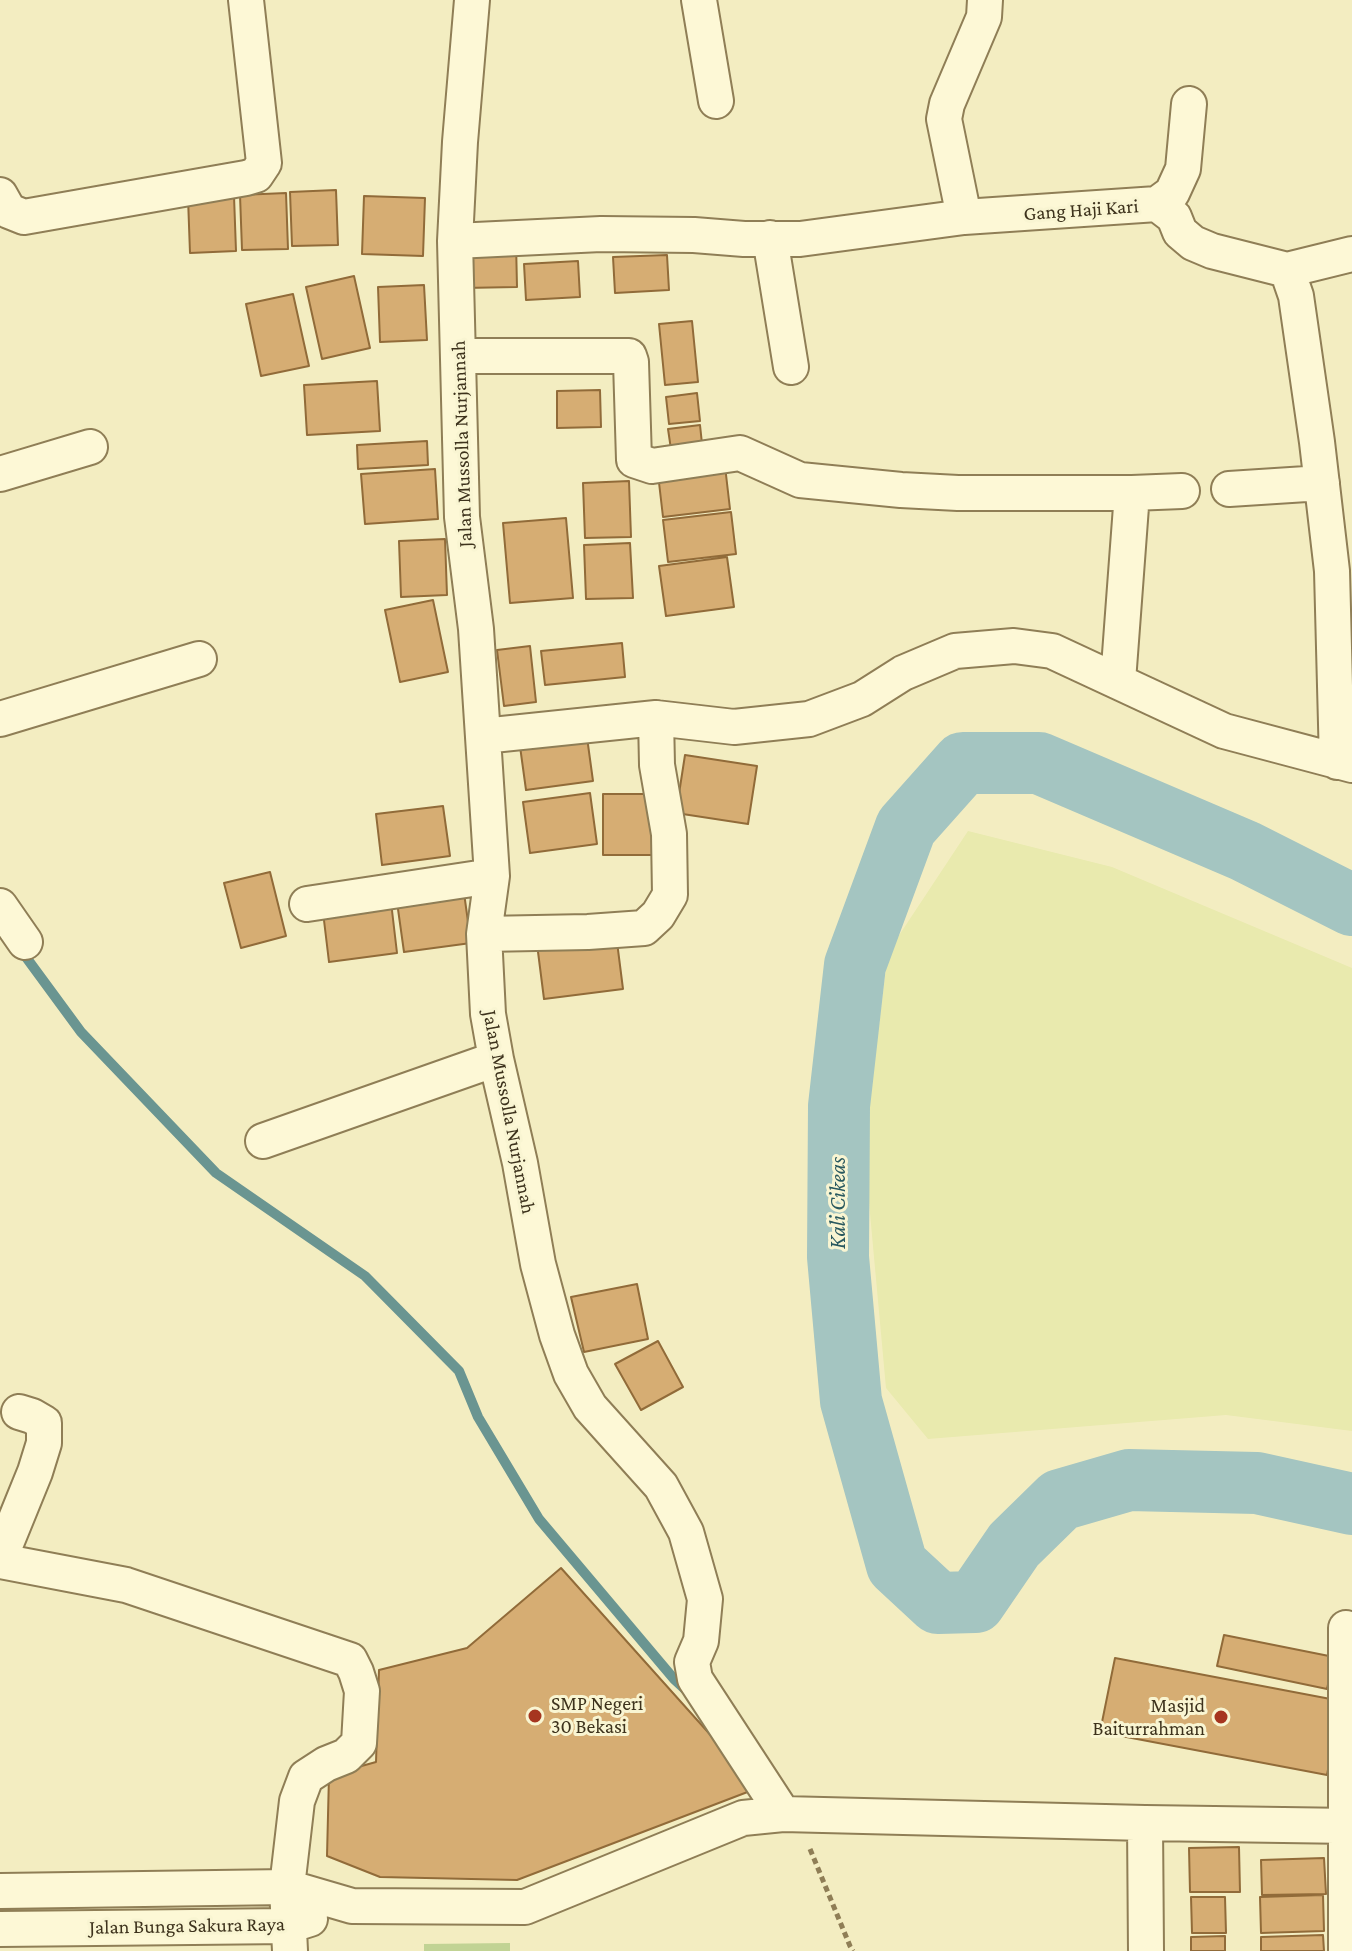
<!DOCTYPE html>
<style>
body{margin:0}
canvas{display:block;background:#f3edc1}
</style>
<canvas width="1352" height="1951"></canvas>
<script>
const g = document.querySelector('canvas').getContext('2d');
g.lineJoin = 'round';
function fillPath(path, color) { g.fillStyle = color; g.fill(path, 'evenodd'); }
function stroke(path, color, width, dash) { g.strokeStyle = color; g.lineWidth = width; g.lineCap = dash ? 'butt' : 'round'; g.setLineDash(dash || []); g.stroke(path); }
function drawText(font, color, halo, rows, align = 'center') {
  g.font = font + ' "Crimson Pro",serif'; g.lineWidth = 6; g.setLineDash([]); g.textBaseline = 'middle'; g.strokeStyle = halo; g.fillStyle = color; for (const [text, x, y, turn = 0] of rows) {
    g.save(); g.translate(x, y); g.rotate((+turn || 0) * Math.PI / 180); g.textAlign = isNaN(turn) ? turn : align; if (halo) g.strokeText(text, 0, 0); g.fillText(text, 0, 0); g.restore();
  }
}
const farmland = new Path2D(`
 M968,831L1112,867L1352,968V1431L1226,1415L928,1439L886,1388L864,1148L888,952Z`);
const green = new Path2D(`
 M510,1943V1951H424V1944Z`);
const stream = new Path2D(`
 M20,949L81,1032L216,1173L365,1276L459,1371L478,1417L539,1519L674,1679L687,1691`);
const river = new Path2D(`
 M1352,905L1245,851L1039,763H963L906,827L855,965L839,1106L838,1257L851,1401L897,1565L938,1603L975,1602L1014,1545L1060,1500L1129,1480L1257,1483L1352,1504`);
const building = new Path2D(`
 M336,190L338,245L292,246L290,192Z
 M286,193L288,249L242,250L240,195Z
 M234,196L236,251L190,253L188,198Z
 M364,196L425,198L423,256L362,254Z
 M516,242L517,287L463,288L462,243Z
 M667,255L669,290L615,293L613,257Z
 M578,261L580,297L526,300L524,264Z
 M354,276L370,348L322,359L306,287Z
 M424,285L427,340L380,342L378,287Z
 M293,294L309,366L261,376L246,304Z
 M692,321L698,382L665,385L659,324Z
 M377,381L380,431L307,435L304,385Z
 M600,390L601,427L557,428V391Z
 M697,393L700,421L669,424L666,397Z
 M700,425L703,453L672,456L668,429Z
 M427,441L428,465L358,469L357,445Z
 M725,466L730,509L663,517L658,474Z
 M435,469L438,519L365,524L361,474Z
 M629,481L631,537L585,538L583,483Z
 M731,512L736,554L668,562L663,520Z
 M566,518L573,598L510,603L503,523Z
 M445,539L447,595L401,597L399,541Z
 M630,543L633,598L586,599L584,545Z
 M727,557L734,607L666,616L659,566Z
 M433,600L448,672L400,682L385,610Z
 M622,643L625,677L545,685L541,651Z
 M530,646L536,702L504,706L497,650Z
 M586,730L593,781L526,790L519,739Z
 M685,755L757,766L748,824L676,813Z
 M590,793L597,844L530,853L523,802Z
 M603,794H655V855H603Z
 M443,806L450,856L382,865L376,814Z
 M270,872L286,936L241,948L224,883Z
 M464,893L471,943L404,952L397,902Z
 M391,902L397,953L329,962L323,912Z
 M616,934L623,989L544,999L537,944Z
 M637,1284L648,1339L584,1352L571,1297Z
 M658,1341L683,1387L641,1410L615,1364Z
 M561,1568L758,1788L517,1880L380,1877L327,1856L329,1775L376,1762L379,1670L467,1648Z
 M1224,1635L1334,1657L1327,1689L1217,1666Z
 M1115,1658L1341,1701L1327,1775L1100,1732Z
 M1239,1847L1240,1892H1190L1189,1848Z
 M1324,1858L1326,1894L1262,1895L1261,1860Z
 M1323,1895L1324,1931L1261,1933L1260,1897Z
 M1191,1897H1225L1226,1933H1192Z
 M1323,1935L1324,1951H1261V1937Z
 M1225,1936V1951H1191V1937Z`);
const path = new Path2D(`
 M810,1849L850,1946L853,1951`);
const street = new Path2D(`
 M472,0L460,142L455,241L462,517L476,629L492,876L484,934L488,1014L496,1059L520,1163L538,1264L557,1335L571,1374L590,1407L661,1486L686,1532L705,1599L701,1641L692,1662L695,1679L783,1814
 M699,0L716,101
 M0,195L9,211L24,217L246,178L256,175L264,163L246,0
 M1157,204L1172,193L1183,169L1189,104
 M964,217L944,119L947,104L984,17L985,0
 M770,238L791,367
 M455,241L601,234L694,235L744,239H800L964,217L1157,204L1174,217L1180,232L1193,243L1212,251L1287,270L1296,296L1317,442L1332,571L1337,762
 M1287,270L1352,254
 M458,356H629L631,362L634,460L652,466L740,453L800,480L901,490L958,493H1132L1182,491
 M0,474L90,447
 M1229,489L1322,483
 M1118,681L1132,493
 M0,719L199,659
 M483,736L656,718L734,727L809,719L862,699L903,673L955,651L1014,646L1052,651L1224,731L1352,765
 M307,904L492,876
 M0,906L25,942
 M484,934L588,932L644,928L658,915L670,895L669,834L657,765L656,718
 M263,1141L496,1059
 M0,1558L35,1472L44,1443V1423L32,1416L19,1412
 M0,1561L126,1585L350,1660L356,1672L362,1691L359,1743L346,1756L326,1764L306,1777L297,1801L287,1887L290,1951
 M1346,1628V1951
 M1145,1823L1146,1951
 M0,1891L287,1887L352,1906L525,1907L743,1818L783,1814L1145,1823L1352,1826
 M0,1929L288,1926L310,1919`);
const markers = [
 [535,1716,8,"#a6351f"],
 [1221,1717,8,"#a6351f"]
];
const streetNames = [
 ["Gang Haji Kari",1081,210,-4],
 ["Jalan Mussolla Nurjannah",462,444,-92],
 ["Jalan Mussolla Nurjannah",509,1112,79],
 ["Jalan Bunga Sakura Raya",187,1926,-1]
];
const poiNames = [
 ["SMP Negeri",551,1704],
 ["30 Bekasi",551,1727],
 ["Masjid",1205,1706,"right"],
 ["Baiturrahman",1205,1729,"right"]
];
const waterNames = [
 ["Kali Cikeas",838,1203,-90]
];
fillPath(farmland, '#e9eaae');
fillPath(green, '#c1d394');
stroke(stream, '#6a9591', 10);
stroke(river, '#a4c5c1', 62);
fillPath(building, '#d6ad73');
stroke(building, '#916b39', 2);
stroke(street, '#8f7e56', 38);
stroke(path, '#8f7e56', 5, [6, 4]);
stroke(street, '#fdf8d6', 34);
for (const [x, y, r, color] of markers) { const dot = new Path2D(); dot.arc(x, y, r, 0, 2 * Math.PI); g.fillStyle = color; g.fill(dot); stroke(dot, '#f9f5d2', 3); }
drawText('20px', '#3d321c', '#f9f5d2', streetNames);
drawText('20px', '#3d321c', '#f9f5d2', poiNames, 'left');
drawText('italic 22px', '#2a595f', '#f9f5d2', waterNames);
</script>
